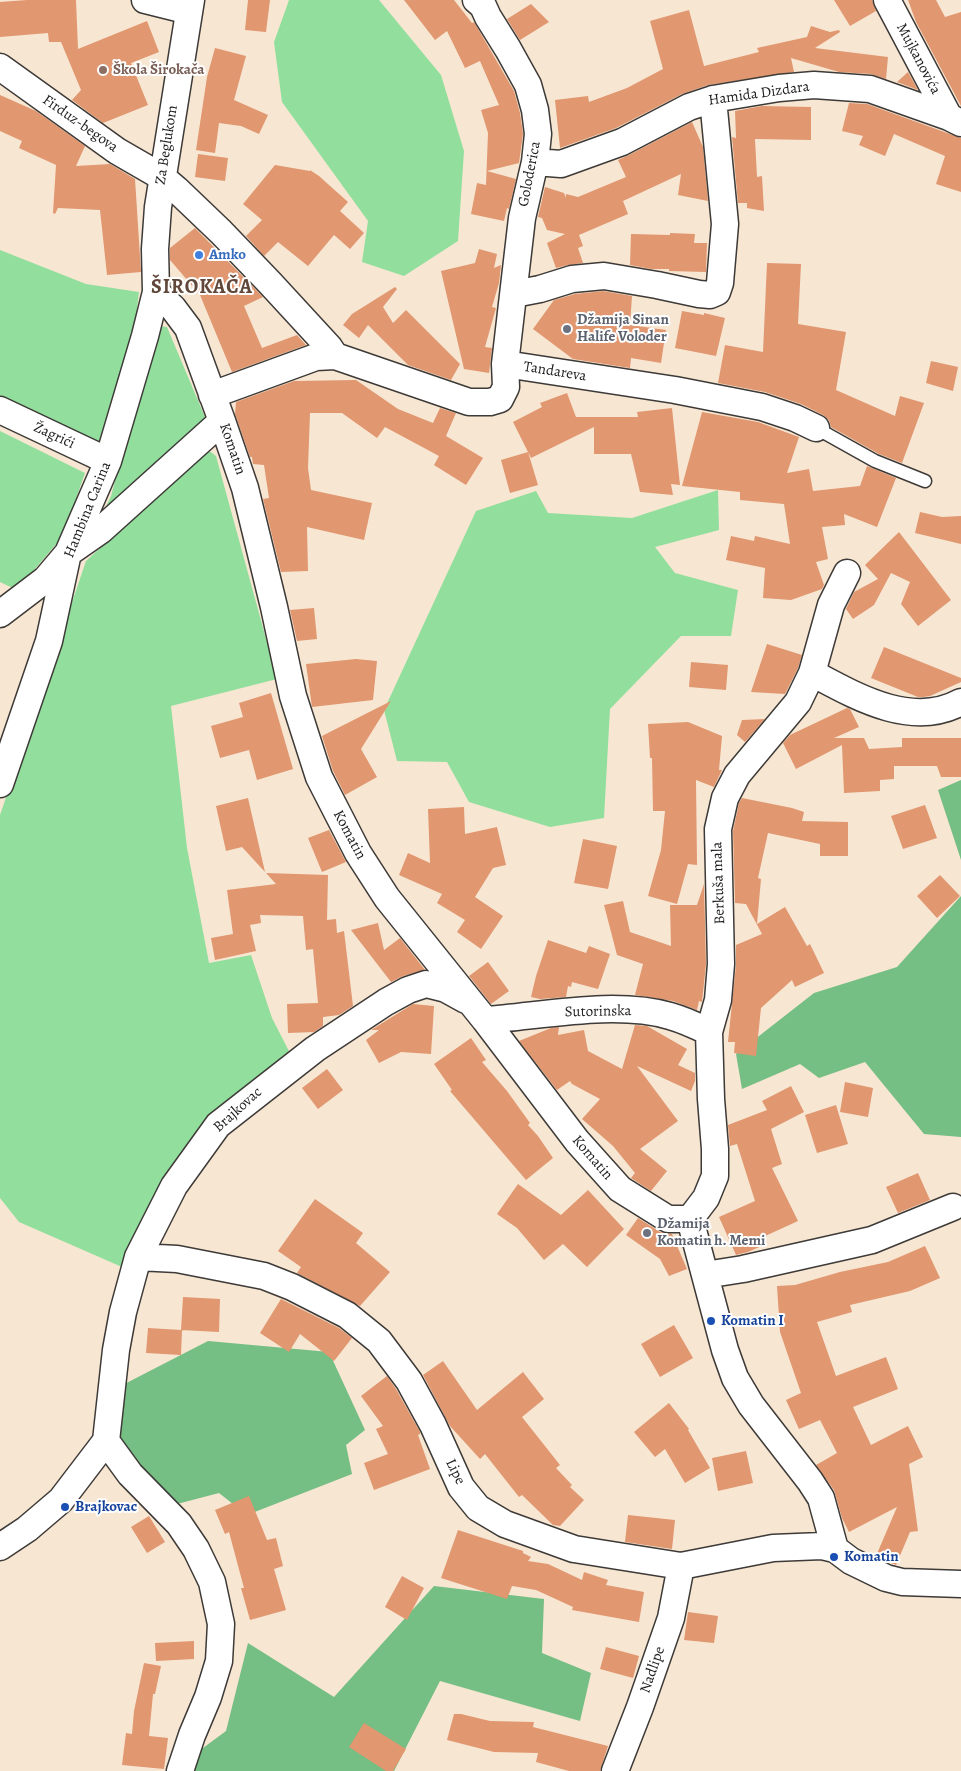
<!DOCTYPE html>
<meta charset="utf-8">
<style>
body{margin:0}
canvas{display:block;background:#f7e6d2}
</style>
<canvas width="961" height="1771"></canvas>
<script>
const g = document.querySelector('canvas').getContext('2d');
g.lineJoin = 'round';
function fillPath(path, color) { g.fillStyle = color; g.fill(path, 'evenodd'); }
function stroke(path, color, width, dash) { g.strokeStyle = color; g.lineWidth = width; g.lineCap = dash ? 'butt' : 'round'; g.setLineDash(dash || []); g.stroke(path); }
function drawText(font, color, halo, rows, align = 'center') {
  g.font = font + ' Alegreya,serif'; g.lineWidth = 4; g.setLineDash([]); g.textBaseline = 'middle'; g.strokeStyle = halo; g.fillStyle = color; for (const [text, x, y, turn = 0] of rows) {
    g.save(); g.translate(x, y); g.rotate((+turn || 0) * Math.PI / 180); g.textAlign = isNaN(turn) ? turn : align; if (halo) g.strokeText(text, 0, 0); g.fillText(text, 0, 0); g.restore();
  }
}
const green = new Path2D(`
 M289,0H379L441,75L464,151L458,241L404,276L362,262L368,221L282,102L274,42Z
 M0,250L86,284L139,292L133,341L106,443L97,446L0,399Z
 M159,326L167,327L210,429L97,525L111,496L154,336Z
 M0,431L85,473L63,536L17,590L0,582Z
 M205,452H211L216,456L277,679L171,706L187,848L209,963L251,955L272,1018L292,1057L202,1130L122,1267L19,1222L0,1198V815L86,561Z
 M718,490L719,530L655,547L675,573L738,590L731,636H681L610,709L604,818L550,827L469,802L447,762L397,761L384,710L476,511L536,491L548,513L632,518Z`);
const forest = new Path2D(`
 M961,780V860L938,790Z
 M961,896V1137L924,1134L865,1062L819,1078L800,1064L742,1089L736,1054L814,993L897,967Z
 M208,1341L329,1352L365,1430L346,1445L352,1474L247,1515L219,1493L177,1504L114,1446L107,1393Z
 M434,1586L544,1599L542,1653L591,1673L580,1721L440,1681L394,1771H188V1759L226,1731L248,1643L334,1697Z`);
const building = new Path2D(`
 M27,0H76L78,49L147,21L159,52L131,63L148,105L103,123L72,100L81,90L61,42H49L48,33L0,37V2Z
 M248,0H270L266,32L245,30Z
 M404,0H454L472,23L474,22L514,91L520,113L523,134L519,163L487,171L516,179L509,209L507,208L504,221L471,214L477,183L486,185L488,133L481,110L499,105L480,61L465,68L447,31L435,40Z
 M834,0H872L876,11L850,26Z
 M908,0H936L945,17L961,12V106L916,22Z
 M531,4L549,22L520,40L507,19Z
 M689,10L704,66L759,52L757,48L807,37L811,26L830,32L839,30L840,32L815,48L888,57L886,79L871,74L839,72L791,58L794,72L708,85L682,94L616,128L560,148L555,100L588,96L589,102L627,88L663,69L650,21Z
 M215,48L246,56L234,100L268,115L259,134L241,126L219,123L215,153L196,150L207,77Z
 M908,72L918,90L897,82Z
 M0,95L36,111L85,146L76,166L110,164L135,179L141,272L107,275L100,210L58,208L55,214L53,213L56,165L19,148L22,141L0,131Z
 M849,103L867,104L961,138V192L936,184L945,156L894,134L885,156L859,145L863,136L842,131Z
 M762,106L811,107V140L755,139L757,177L762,176L764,211L747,208V203H738L732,137L736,138L735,111Z
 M692,122L703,147L708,201L678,195L681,174L623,201L628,214L579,235L583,246L578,248L583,263L568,265L556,268L547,243L565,234L547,230L542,218L538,217L545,187L564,193L566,198V194L578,197L626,177L618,160L629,155Z
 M198,154L228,158L225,181L195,177Z
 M275,165L310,171V170L319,176L348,202L340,211L364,233L350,249L334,235L308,266L278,242L264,256L246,236L262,220L243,204Z
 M195,228L263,297L244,306L262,348L297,335L306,345L232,372L200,295L170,260V248Z
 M670,233L695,234L694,243H707L706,272L669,271V269H651L630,265L631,234L670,235Z
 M479,249L497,254L494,268L501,265L499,283L492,307L496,308L485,347L492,348L489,373L464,369L441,271L475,263Z
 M767,263L801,264L798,324L846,332L836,390L895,416L900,396L924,403L902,463L879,454L831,427L829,420L823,415L801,404L765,392L718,383L725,345L763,352Z
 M395,287L397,289L383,307L393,323L406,310L460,364L451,380L408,365L368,325L359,338L343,325L352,314Z
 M603,291L632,296L630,325L666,330L661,363L631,358L630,368L573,359L533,329L554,300L575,294Z
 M682,311L704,315V313L725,318L716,356L675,348Z
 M931,361L958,367L953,391L926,383Z
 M356,380L398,409L433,423L440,408L456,413L446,436L483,458L466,485L434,465L439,456L385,427L377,438L342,413H310L308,468L311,490L372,503L364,540L307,527L308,571L281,572L263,499L269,498L264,465L253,464L252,457H250L235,414L236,402L294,381Z
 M567,393L576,417H638L637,412L672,408L680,485L671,484L673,495L640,492L631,454H594V427L531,458L513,422L542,407L540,403Z
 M702,412L758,422L799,437L787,473L809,469L813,491L860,486L867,466L896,478L877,527L844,514L845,525L822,527L828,559L816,562L824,585L822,589L791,600L763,598L765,568L726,560L731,536L754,541L755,536L790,544L784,504L740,500V492L682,486Z
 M528,452L538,485L510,493L501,460Z
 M920,512L942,517L961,516V544L915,533Z
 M899,532L951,600L918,626L901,604L910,582L891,573L874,605L853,619L846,609L854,592L878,579L865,565Z
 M314,608L317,639L297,641L290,610Z
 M767,644L802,655L798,668L785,694L751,692Z
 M884,647L961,678V682L930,696L923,697H918L871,678Z
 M356,659L377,661L373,700L312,707L306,664Z
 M691,662L728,665L726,690L689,687Z
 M271,693L293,769L257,780L249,750L220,758L211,726L243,717L239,703Z
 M391,701L361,749L377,777L345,795L333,771L322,736Z
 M847,708L850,709L859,727L834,738H864L869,749L902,747V738H961V777H941L937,766H894V779L880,780V791L844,793L842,745L796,769L783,743L790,735Z
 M765,719L745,742L737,735L742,720Z
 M688,722L722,736L719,770H722L714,787L696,780L697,865L688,864L677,904L648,896L661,850L665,811H653L652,758H650L648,724Z
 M248,798L265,872L242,847L226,851L216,806Z
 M742,798L792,808L804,812L802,821L848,822V856H820V844L768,833L758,878L761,879L757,924L785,907L807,946L810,944L824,973L795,987L792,980L761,1008L756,1056L734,1053L735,1042H728L736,965V945L762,934L746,904L735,903L733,831L739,803Z
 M925,805L937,838L903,849L891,816Z
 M464,807L465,834L497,827L506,865L493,868L475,897L503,916L481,949L457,932L465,920L437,903L442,894L399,875L408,853L430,863L428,809Z
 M329,830L346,862L322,872L308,838Z
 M583,839L617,846L608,889L574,883Z
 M266,873L328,875L327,920L336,919L337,933L344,931L353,1006L339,1015L323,1017V1026L314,1032L288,1033L287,1004L318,1003L313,949L306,950L303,916L260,915L261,923L250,925L256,951L215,960L211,938L233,934L227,890L276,884Z
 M940,875L960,896L937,918L917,896Z
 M704,884L706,964L702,1002L699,1001L697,1010L673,1001L635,995L643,964L617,955L604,905L623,901L630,932L671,946L670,905H697Z
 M378,923L384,950L400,938L425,970L403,976L391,982L351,930Z
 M548,940L586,953L589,946L610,954L598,989L572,982L571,987L568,986L566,997L540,999L531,997L536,976Z
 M488,962L509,991L491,1004L469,976Z
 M413,1004L434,1006L431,1054L401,1052L379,1063L366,1040L379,1030H371Z
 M635,1025L647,1026L687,1049L678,1065L695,1073V1081L691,1091L637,1066L678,1121L640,1149L667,1171L651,1191L631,1178L635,1173L613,1146L582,1119L600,1099L572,1084L570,1081L557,1090L519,1041L551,1028L559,1027L558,1035L584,1030L588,1051L622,1069Z
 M471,1038L486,1060L482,1062L507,1091L530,1123L528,1125L538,1136L553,1158L526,1180L450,1091L452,1090L434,1064Z
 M327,1069L343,1090L318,1109L302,1088Z
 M845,1082L873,1088L868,1117L840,1112Z
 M791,1086L804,1112L771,1129L782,1164L772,1168L798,1221L763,1237L766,1244L748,1252L736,1255L719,1217L755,1201L737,1144L730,1146L728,1125L767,1110L762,1101Z
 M836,1105L848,1144L817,1153L805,1115Z
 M918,1173L930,1200L898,1213L886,1187Z
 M518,1184L561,1215L588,1190L624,1229L587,1267L563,1244L544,1260L517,1228L497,1214Z
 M315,1199L363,1233L356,1243L390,1272L360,1306L297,1273L301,1267L278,1251Z
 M638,1218L660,1232L672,1234L687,1269L669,1276L660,1259L626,1235Z
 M925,1246L940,1278L910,1291L850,1305L852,1312L817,1322L836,1376L886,1357L898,1389L853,1407L871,1445L908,1426L923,1457L909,1464L918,1531L910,1532L896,1565L876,1556L897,1507L849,1532L842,1518L834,1490L816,1465L837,1453L820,1420L799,1429L786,1400L801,1393L780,1332L777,1286L795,1285L840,1272L888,1262Z
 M183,1297L220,1299L219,1332L181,1330Z
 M281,1299L339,1328L352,1338L334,1361L300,1334L289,1352L260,1333Z
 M674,1325L693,1358L660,1377L641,1344Z
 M148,1328L182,1330L181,1355L146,1353Z
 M443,1361L477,1410L523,1372L544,1399L522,1417L560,1465L556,1468L572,1485L570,1487L584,1500L560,1526L553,1525L522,1495L519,1497L485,1454L480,1459L450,1426L423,1375Z
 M387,1376L396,1389L420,1432V1434L418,1435L430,1469L374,1490L364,1463L388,1454L376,1429L383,1426L361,1396Z
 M669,1403L689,1429L688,1430L710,1468L685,1483L665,1449L655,1457L634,1432Z
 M746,1451L753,1483L718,1491L712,1458Z
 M249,1496L267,1540L276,1538L283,1566L274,1569L286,1610L250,1620L241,1588H244L229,1532L225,1534L215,1510Z
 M628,1515L675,1520L672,1549L625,1542Z
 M149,1516L165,1542L147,1553L131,1527Z
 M458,1530L523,1551V1553L531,1557L528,1561L548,1564L582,1580L584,1572L608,1580L606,1585L644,1592L639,1622L572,1610L573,1607L536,1590L512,1586L507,1599L441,1578Z
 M402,1576L424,1588L407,1620L385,1607Z
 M688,1612L718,1616L714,1643L684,1640Z
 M194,1641V1659L156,1661L155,1643Z
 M606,1647L639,1656L633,1678L600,1669Z
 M144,1663L161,1666L155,1694H153L149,1736L168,1738L164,1769L122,1765L126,1733L132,1734L134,1711Z
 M454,1714H461L490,1721L534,1722L533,1727L608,1746L600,1771H569L536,1762L538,1753L494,1752L447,1740Z
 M364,1723L406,1749L393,1771H386L349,1747Z`);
const lane = new Path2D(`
 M816,428L875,461L925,481`);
const street = new Path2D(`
 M145,0L189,11
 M476,0L483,6L488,17L508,49L528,85L535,110L538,134L535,162L522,218L505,364
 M887,0L949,117
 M0,67L117,151L162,177L176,189L221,232L270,283L329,347L335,356
 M535,162L561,164L622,142L689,107L713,99L779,88L814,85L870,89L949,117L961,123
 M156,292L173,308L188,328L222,421L245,488L274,607L293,696L319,777L358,853L387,898L485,1020L577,1141L620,1189L668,1219H690
 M514,294L540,289L572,279L604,276L657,285L699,294L710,295L717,292L720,283L725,224L713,99
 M212,395L316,357L335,356L469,402H490L500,399L506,387L505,364L675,390L762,407L795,418L816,428
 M0,410L108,461
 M0,614L46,579L68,553L101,530L222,421
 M812,673C857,697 912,729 961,702
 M0,784L49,641L68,553L108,461L145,336L156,292L155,249L158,207L191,0
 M485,1020C542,1016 615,1000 670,1016C684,1020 697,1026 709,1032
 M690,1219L706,1198L715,1176V1149L711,1099L709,1032L718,1000L721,964L718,829L725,798L737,775L798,702L812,673L831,605L847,573
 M690,1219L725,1350L735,1378L751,1405L810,1481L821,1498L835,1549
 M138,1257L177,1259L264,1276L292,1287L347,1315L379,1341L409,1381L433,1425L461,1487L478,1508L505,1524L574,1549L681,1566L773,1548L822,1546L835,1549L851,1561L886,1578L902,1582L961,1584
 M705,1275L743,1269L872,1240L953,1207
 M106,1441L130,1474L179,1524L196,1549L212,1582L221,1624L219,1661L208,1697L192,1735L180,1771
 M0,1547L27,1529L61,1500L106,1441L116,1350L123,1312L138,1257L174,1186L218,1125L315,1049L386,1002L408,990L426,984L446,989L466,1000
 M615,1771L640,1707L671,1618L681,1566`);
const markers = [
 [103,70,5,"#8d6e63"],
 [199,255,5,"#3f7fe0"],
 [567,329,5,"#6b7280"],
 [647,1233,5,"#6b7280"],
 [711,1321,5,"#1a4fb4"],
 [65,1507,5,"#1a4fb4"],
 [834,1557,5,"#1a4fb4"]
];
const streetNames = [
 ["Mujkanovića",918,59,62],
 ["Hamida Dizdara",759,94,-8],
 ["Firduz-begova",80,124,35],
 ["Za Beglukom",167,145,-81],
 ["Goloderica",530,174,-79],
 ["Tandareva",555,372,9],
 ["Žagrići",54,436,25],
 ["Komatin",232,449,71],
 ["Hambina Carina",88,510,-68],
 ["Komatin",349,835,62],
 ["Berkuša mala",719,883,-92],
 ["Sutorinska",598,1012,-1],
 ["Brajkovac",238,1110,-42],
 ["Komatin",592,1158,49],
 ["Lipe",455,1472,64],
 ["Nadlipe",653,1670,-71]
];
const educationNames = [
 ["Škola Širokača",113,70]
];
const shopNames = [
 ["Amko",209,255]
];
const worshipNames = [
 ["Džamija Sinan",577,320],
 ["Halife Voloder",577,337],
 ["Džamija",657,1224],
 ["Komatin h. Memi",657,1241]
];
const transitNames = [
 ["Komatin I",721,1321],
 ["Brajkovac",75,1507],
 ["Komatin",844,1557]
];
const districtNames = [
 ["ŠIROKAČA",202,288]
];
fillPath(green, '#92df9d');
fillPath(forest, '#75be84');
fillPath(building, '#e19770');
stroke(lane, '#3d3a37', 15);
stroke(street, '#3d3a37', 29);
stroke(lane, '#fff', 12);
stroke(street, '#fff', 26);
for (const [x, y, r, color] of markers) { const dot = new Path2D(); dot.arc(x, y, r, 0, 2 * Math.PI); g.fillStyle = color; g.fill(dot); stroke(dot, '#fff', 2); }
drawText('15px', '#1c1c1c', '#fff', streetNames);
drawText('bold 15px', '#785e54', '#fff', educationNames, 'left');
drawText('bold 15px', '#366cbe', '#fff', shopNames, 'left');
drawText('bold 15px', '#5b616d', '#fff', worshipNames, 'left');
drawText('bold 15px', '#164399', '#fff', transitNames, 'left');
g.letterSpacing = '1px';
drawText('bold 20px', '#614739', '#fff', districtNames);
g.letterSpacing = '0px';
</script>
